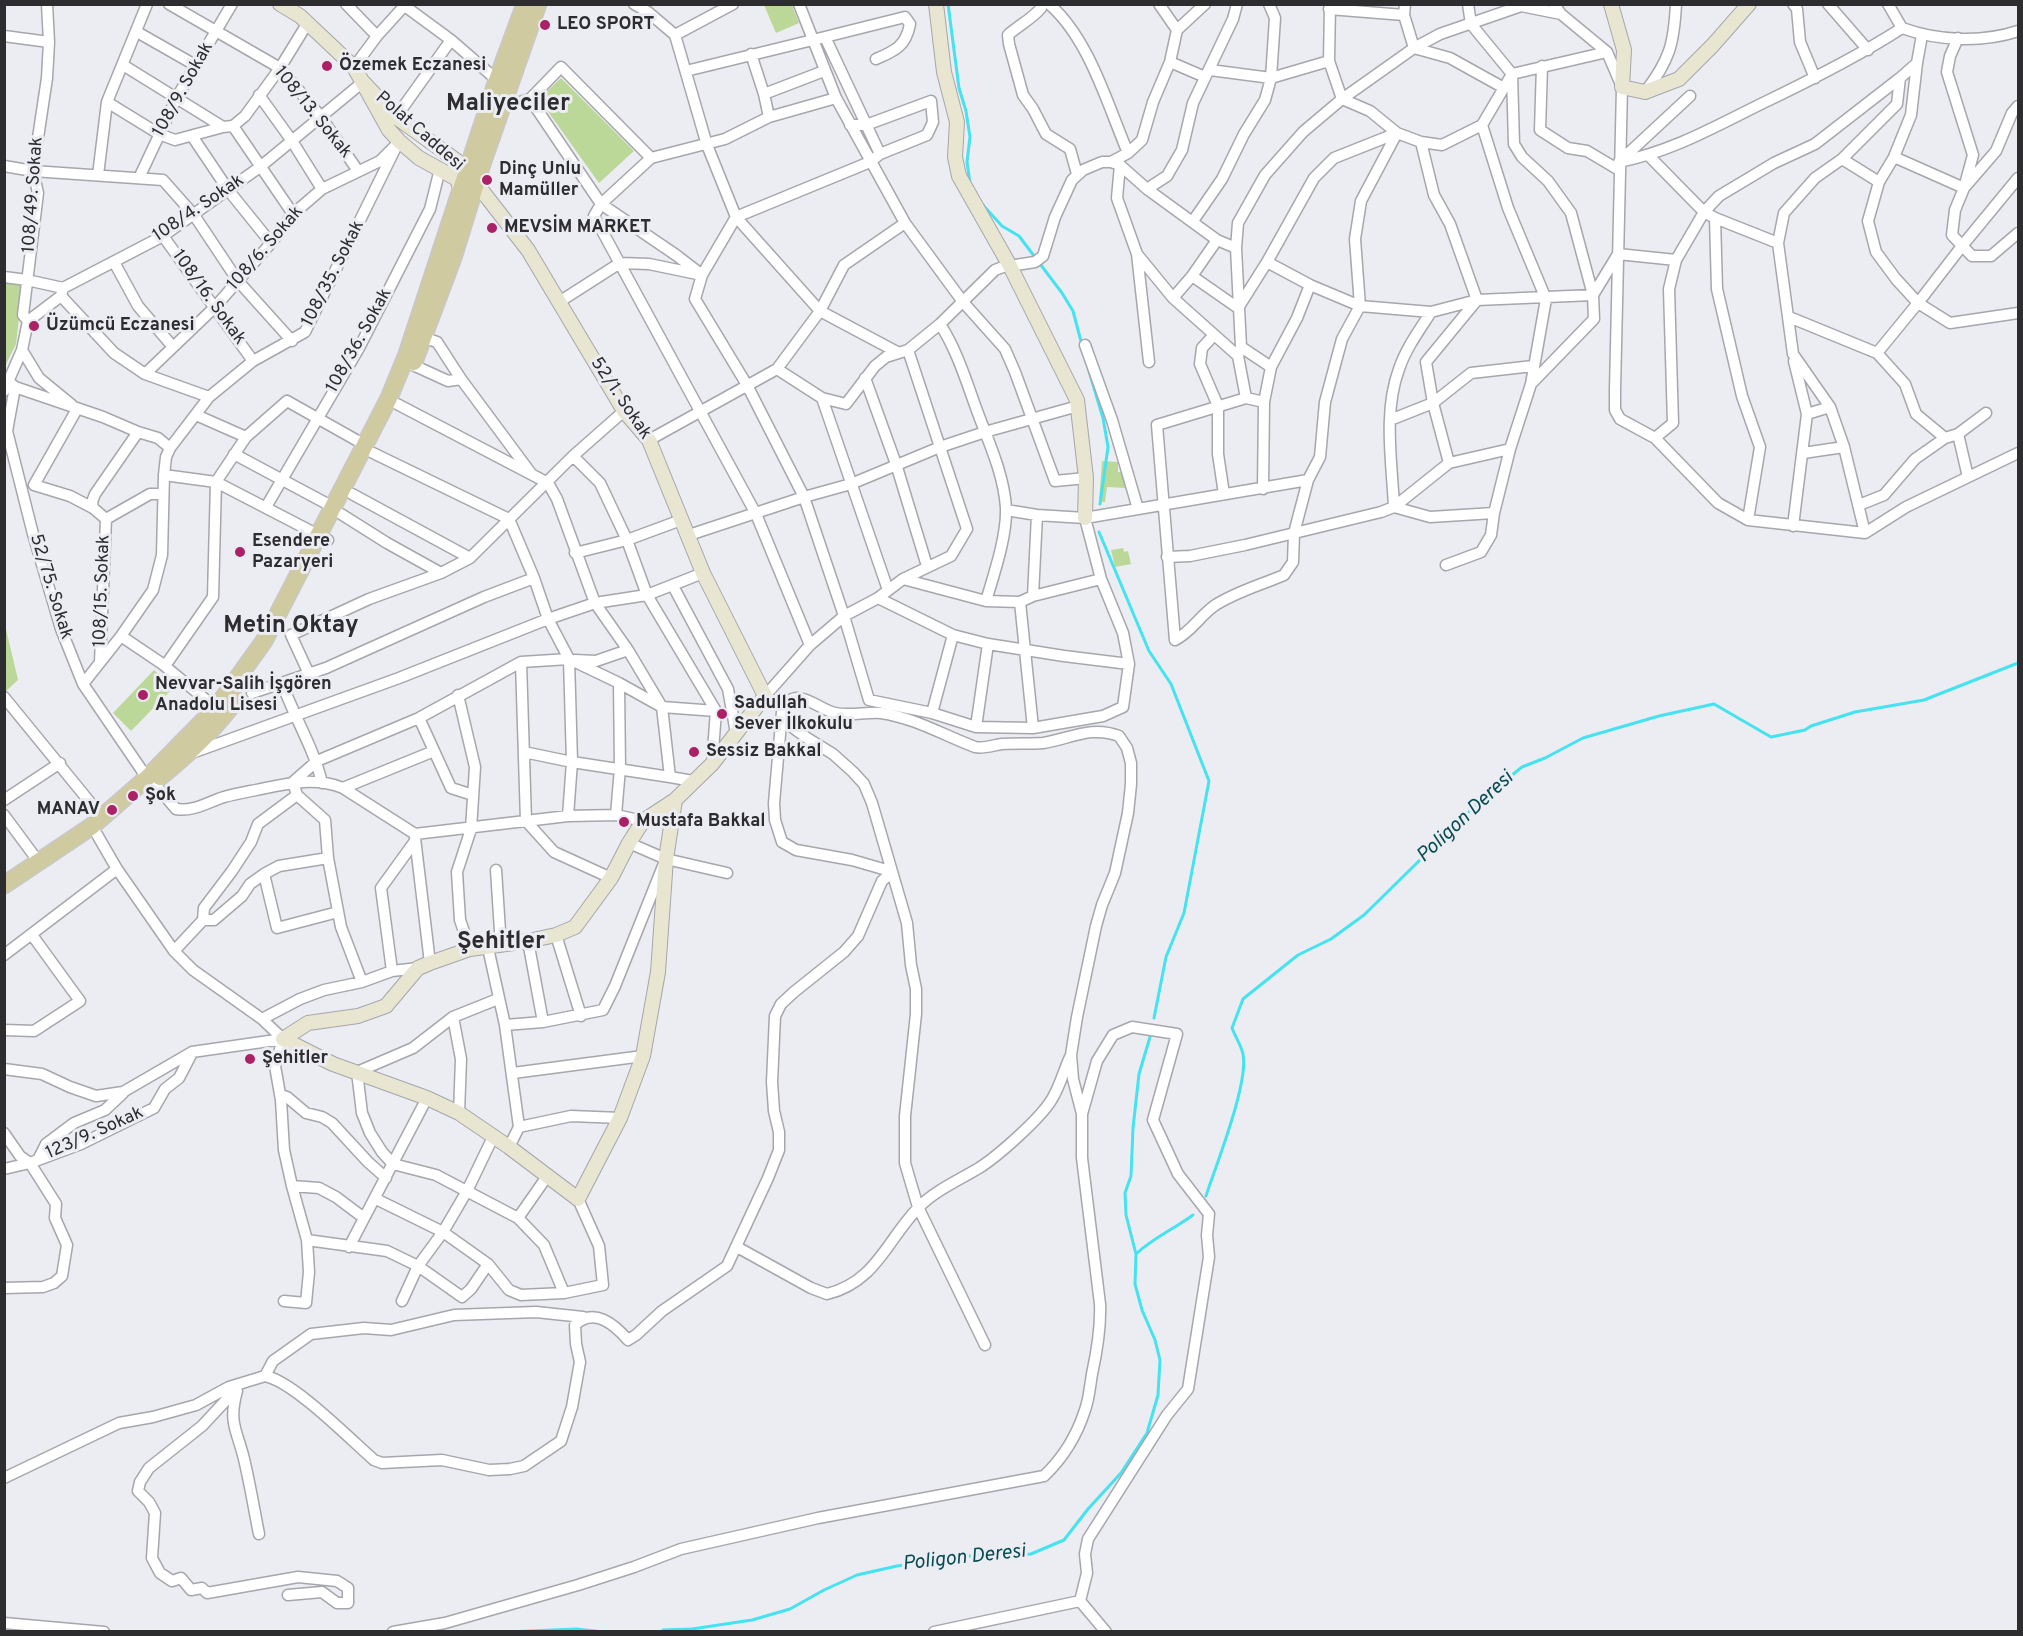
<!DOCTYPE html>
<meta charset="utf-8">
<style>
body{margin:0}
#map{position:relative;width:2023px;height:1636px;overflow:hidden;background:#ececf3;font-family:Overpass,sans-serif}
canvas{display:block}
.frame{position:absolute;inset:0;border:6px solid #2d2d30;pointer-events:none}
</style>
<div id="map">
<canvas width="2023" height="1636"></canvas>
<div class="frame"></div>
</div>
<script>
const g = document.querySelector('canvas').getContext('2d');
g.lineJoin = 'round';
function fillPath(path, color) { g.fillStyle = color; g.fill(path, 'evenodd'); }
function stroke(path, color, width, dash) { g.strokeStyle = color; g.lineWidth = width; g.lineCap = dash ? 'butt' : 'round'; g.setLineDash(dash || []); g.stroke(path); }
function drawText(font, color, halo, rows, align = 'center') {
  g.font = font + ' Overpass,sans-serif'; g.lineWidth = 6; g.setLineDash([]); g.textBaseline = 'middle'; g.strokeStyle = halo; g.fillStyle = color; for (const [text, x, y, turn = 0] of rows) {
    g.save(); g.translate(x, y); g.rotate((+turn || 0) * Math.PI / 180); g.textAlign = isNaN(turn) ? turn : align; if (halo) g.strokeText(text, 0, 0); g.fillText(text, 0, 0); g.restore();
  }
}
const green = new Path2D(`
 M764,5H792L799,23L776,33Z
 M561,78L634,151L599,183L539,99Z
 M5,282L23,284L16,344L5,366Z
 M1102,461L1118,462V472H1126L1125,488L1107,487L1105,502H1099Z
 M1123,548L1124,552L1128,551L1131,564L1115,567L1111,550Z
 M5,625L18,680L6,691L4,689Z
 M154,670L173,688L131,731L113,713Z`);
const stream = new Path2D(`
 M948,4L959,88L966,111L970,137L967,162L970,183
 M982,204L1002,226L1019,236L1062,293L1073,311L1082,345
 M1089,371L1103,418L1108,447L1100,504
 M1099,532L1149,651L1171,684L1209,781L1184,913L1166,957L1154,1018
 M1206,1196C1216,1165 1249,1083 1243,1054C1241,1045 1235,1036 1232,1028L1243,999L1298,955L1331,939L1364,915L1479,802L1522,767L1545,758L1583,738L1659,716L1714,704L1771,737L1805,730L1811,726L1855,712L1924,700L2018,663
 M1136,1254L1126,1215L1125,1193L1131,1176L1133,1128L1139,1074L1150,1037
 M663,1630L692,1629L752,1620L790,1609L824,1590L857,1575L897,1566L970,1556L1031,1554L1064,1540L1088,1509L1121,1473L1147,1433L1158,1395L1160,1360L1155,1340L1142,1310L1135,1284L1136,1254C1153,1238 1174,1229 1193,1215
 M508,1632L576,1629L604,1632`);
const street = new Path2D(`
 M169,4L280,68L321,117L358,171
 M346,4L377,36
 M634,4L648,12L675,35L707,145L736,217L820,311L897,352
 M799,4L836,98L905,223L963,302L1005,349L1015,372L1055,481L1086,478
 M1041,4V8C1032,19 1019,25 1008,35L1009,44L1023,95L1033,109L1046,134L1070,149L1077,174
 M1049,4C1089,38 1108,106 1128,153
 M1330,4L1329,61L1342,99L1370,111L1397,133L1421,142L1442,145L1482,125L1508,208L1546,299L1531,384
 M1405,4L1404,15L1414,48L1450,58L1504,88
 M1554,4L1561,14L1607,52L1622,87L1615,390V410L1620,419L1655,438L1718,503L1748,520L1865,533L1906,507L2018,453
 M1793,4L1797,9L1800,42L1815,78
 M1828,4L1868,50
 M1888,4L1902,28
 M1329,9L1404,15
 M1177,30L1205,4
 M137,32L195,65
 M675,35L733,4
 M4,36L49,42
 M825,37L905,17L910,24C906,46 895,51 876,59
 M451,40L497,80
 M751,54L764,94L769,117L725,139L651,158L601,204L594,216L756,514L810,645
 M1170,62L1205,77
 M1917,63L1911,115L1894,157L1879,182L1868,221L1876,252L1896,279L1918,303L1950,323L2018,313
 M123,65L223,127
 M1542,66L1540,130L1568,148L1587,151L1619,170
 M354,67L377,36L406,4
 M1210,70L1271,78L1329,61
 M686,71L825,37L880,154
 M1645,92C1670,60 1674,43 1676,4
 M764,94L824,71
 M259,95L292,141L322,189
 M530,99L601,204L676,255L702,275L649,264L620,263L559,302
 M107,102L159,134L175,140L223,127L233,126L245,116L280,68L307,24
 M498,106L501,108L530,99L561,67L651,158
 M2018,106L2012,113L1996,151L1964,188L1955,210L1952,235L1972,256H1991L2018,233
 M396,117L451,40L402,4
 M769,117L836,98
 M850,125H866L931,101L933,122L927,135L880,154L870,162L736,217L702,275L695,299L747,385L804,497L844,616L869,700L932,713L976,727L1033,728L1103,716L1123,707L1129,664L1123,633L1101,579L1085,518
 M1482,125L1512,74L1607,52
 M233,126L293,214
 M192,136L229,191L271,243
 M1421,142L1434,195L1450,224L1477,300L1426,362L1433,403L1449,463
 M1649,156L1704,212L1715,218L1778,243
 M1894,157L1964,188L1973,155L1947,72L1950,56L1958,38
 M1842,159L1879,182
 M1111,162L1128,153L1142,140L1153,102L1170,62L1177,30L1159,4
 M1619,162C1673,151 1714,127 1763,103C1811,80 1857,57 1902,28C1938,41 1982,43 2018,31
 M1619,162L1690,96
 M1120,165L1117,198L1137,254L1149,362
 M4,166L33,171L163,180L194,215L238,281L292,341
 M98,175L107,102L147,4
 M139,178L177,97L232,4
 M1147,189L1167,176L1182,150L1193,103L1233,19L1237,4
 M1715,218L1717,289L1742,396L1760,447L1748,520
 M1193,221L1222,179L1244,134L1265,100L1271,78L1275,18L1269,4
 M163,236L253,361
 M1137,254L1173,298L1238,356
 M114,262L138,306L173,347
 M1267,262L1310,285L1360,306L1431,312L1477,300L1593,295L1571,213L1548,181L1522,157L1514,144L1512,74L1471,24L1468,4
 M1192,276L1238,308L1267,262L1314,178L1334,158L1397,133
 M4,277L27,280L63,288
 M61,296L114,353L145,374L209,397
 M1173,298L1192,276L1217,240
 M1431,312C1419,331 1406,348 1399,369C1383,412 1392,463 1394,507L1430,517L1494,513
 M1789,317L1877,353L1905,384L1916,414L1945,438
 M28,321L61,296L63,288L163,236L260,167L363,82
 M940,324C958,352 967,384 979,416C990,445 1004,476 1006,508C1007,536 994,574 986,601
 M1214,335L1202,348L1200,364L1218,406V454L1224,494
 M425,338L437,342L461,379L530,472
 M1085,345L1112,420L1138,509
 M1241,347L1271,367
 M22,350L39,378L72,405
 M1877,353L1918,303L1962,246L2018,178
 M413,365L448,381L461,379
 M777,369L820,311L844,265L905,223
 M145,374L215,307L271,243L293,214L322,189L380,161L395,146
 M865,378L896,464L927,566
 M8,381L15,387L7,431L33,534L61,629L83,684L147,778
 M15,387L103,417L138,432L158,438L170,448
 M4,391L22,350L28,321L23,315L38,193L33,171L47,78L49,42L47,4
 M822,398L888,590
 M1246,398L1157,425L1175,640C1190,633 1200,616 1214,606C1235,592 1261,585 1284,575L1293,562L1294,533L1308,480L1320,457L1325,402L1342,339L1360,306L1355,239L1361,201L1397,133
 M1264,402L1271,367L1297,318L1310,285
 M397,404L548,483L557,499L595,603L628,650L662,707L716,711
 M77,409L34,485L70,496L93,508
 M1807,414L1830,407
 M196,415L246,437
 M1390,420L1433,403L1471,373L1533,366
 M1958,434L1968,477
 M1655,438L1673,423L1669,289L1676,260L1704,212L1719,196L1774,163L1815,144L1900,78L1917,63L1922,35
 M649,440L777,369L822,398L846,404L875,366L886,357L908,350L940,324L995,270L1003,267L1035,262L1043,256L1055,217L1072,180L1083,170L1102,162H1111L1120,165L1147,189L1217,240L1236,248
 M373,453L509,519L534,578L548,619L569,659L572,762L568,816
 M1803,453L1844,447
 M234,454L333,507
 M573,456L600,483L627,540L647,595L716,711L712,764
 M164,475L216,482L328,540
 M1263,489L1264,402L1246,398L1238,356L1241,347L1236,248L1238,223L1265,175L1303,132L1342,99L1414,48L1440,34L1521,6L1561,14
 M352,494L470,558
 M1859,505L1884,495L1915,459L1945,438L1958,434L1986,413
 M266,507L359,348L430,209L440,169
 M1006,510L1037,515L1085,518L1308,480
 M341,514L387,543L441,573
 M106,519L150,494H163
 M1793,526L1807,414L1794,361
 M1865,533L1844,447L1830,407L1793,354L1778,243L1784,213L1815,178L1842,159L1897,104L1900,78
 M689,535L804,497L851,484L940,447L985,432L1078,406
 M575,553L627,540L681,520
 M1167,557L1190,556L1245,545L1381,512L1394,507L1449,463L1510,449
 M1446,565L1481,552L1491,535L1494,513L1510,449L1531,384L1594,319L1593,295L1618,254L1676,260
 M903,579L986,601L1020,602L1033,596L1101,579
 M673,586L728,689L736,733
 M1033,596L1037,515
 M878,598L953,635L988,644L1064,656L1129,664
 M1020,602L1033,728
 M121,636L161,663L216,708
 M575,660L596,661L628,650
 M100,662L106,519L93,508L92,502L95,494L138,432
 M521,662L526,821L554,852L611,878
 M165,666L213,597L216,482L246,437L287,401L365,445
 M309,674L291,635L369,599L441,573L470,558L573,456L624,411
 M282,683C294,717 314,748 322,783
 M83,684L121,636L153,590L162,555L164,475L166,457L170,448L209,397L253,361L305,332L399,141
 M252,693L326,668L484,597L534,578
 M458,695L475,767L471,829L457,872L460,920L470,949
 M765,696L810,645L844,616L878,598L903,579L951,556L967,529L908,350
 M4,697L102,817
 M782,712L774,803L775,820L782,842L796,850L852,860L890,871
 M932,713L953,635
 M419,718L451,788L473,795
 M976,727L988,644
 M524,752L572,762L670,777
 M192,753L399,678L548,619L595,603L647,595L703,573
 M153,782L176,809C193,812 208,802 224,797C235,794 246,792 256,790C285,784 314,776 343,788L415,834L568,816L616,815L643,821
 M343,788L434,751
 M4,800L60,763
 M4,815L38,861
 M616,815L620,768L619,683
 M92,826L117,869L174,951L193,970L262,1019L283,1039
 M415,838L430,963
 M629,843L666,859L727,873
 M496,870L501,946
 M264,874L277,928L338,912
 M203,920L204,908L232,871L251,842L258,824L297,795
 M556,935L581,1016
 M528,941L543,1022
 M488,948L505,1025L519,1127L509,1147
 M174,951L203,920H214L242,896L250,884L264,874L279,866L328,858
 M4,955L117,869
 M392,971L381,888L415,841
 M362,982L341,927L328,858L325,820L297,795L293,782L317,761L419,718L521,662L569,659L619,683L662,707L670,777L693,781
 M498,999L453,1017L413,1048L357,1072L362,1113L370,1133L382,1152L393,1164L436,1175L518,1218L544,1245L564,1293
 M453,1017L461,1059L459,1113
 M262,1019L300,999L324,990L362,982L392,971L418,968
 M505,1025L543,1022L603,1010L615,986L663,866
 M4,1030L34,1031L80,1001L32,935
 M283,1039L275,1066L281,1100L284,1150L292,1186L307,1240L387,1251L418,1266L462,1297L471,1289L488,1264
 M4,1069L42,1074L70,1087L96,1096L123,1092L192,1052L283,1039
 M513,1073L643,1056
 M280,1095L287,1097L306,1113L322,1117L332,1123L368,1162L386,1178
 M519,1127L571,1116L620,1118
 M4,1133L20,1156L30,1163L56,1204L55,1218L67,1245L62,1276L54,1283L43,1287L4,1288
 M38,1160L46,1144L74,1123L105,1110L123,1093
 M4,1169L30,1163L81,1144L154,1108L165,1089L179,1078L192,1053
 M292,1186L319,1188L336,1197L364,1218
 M376,1199L443,1232L488,1264L509,1290L521,1295L564,1293L603,1285L599,1246L578,1199
 M518,1218L548,1175
 M349,1247L427,1098
 M737,1247L811,1288L827,1294C876,1282 887,1240 918,1208C934,1191 959,1180 979,1168C998,1156 1041,1118 1052,1099C1060,1086 1064,1070 1070,1057
 M284,1301L306,1303L309,1272L307,1240
 M402,1301L418,1266L443,1232L467,1191L493,1137
 M985,1345L918,1207L905,1163V1116L916,1014V989L911,965L907,923L872,803L864,784L853,772L833,754L807,738L788,724L782,712C793,682 817,709 835,713C850,716 865,712 881,713C915,718 943,735 975,747C983,749 994,745 1002,744C1016,743 1030,744 1043,743C1070,739 1091,725 1119,736L1127,748L1131,763V784L1128,813L1115,873L1102,905L1096,926L1077,1017L1071,1055L1073,1079L1082,1114
 M265,1376C293,1381 350,1439 374,1460L382,1463L442,1460L489,1470L510,1469L524,1466L561,1441L572,1407L580,1362L576,1344L575,1325C594,1307 614,1324 628,1340L636,1335L662,1311L727,1266L768,1178L779,1150V1132L774,1111L772,1082L775,1016L781,1004L794,992L844,952L858,936L882,881L891,873
 M229,1387V1397L202,1426L149,1468L140,1482L138,1491L149,1502L155,1513L152,1558L160,1573L172,1581L181,1578L191,1590L202,1588L207,1593L298,1577L337,1581L348,1588V1603H337L322,1592L288,1595
 M237,1391C228,1423 237,1430 244,1459C250,1484 254,1509 259,1534
 M4,1478L119,1423L153,1417L196,1405L229,1387L265,1376L273,1361L311,1334L364,1328L391,1330L454,1315L536,1312L583,1317
 M1080,1601L1106,1632
 M4,1623L104,1632
 M393,1632L445,1623L578,1585L634,1567L681,1549L818,1518L1044,1476C1063,1458 1077,1435 1085,1410C1089,1399 1090,1386 1092,1374C1097,1351 1101,1328 1100,1304L1082,1158V1114L1097,1061L1113,1035L1132,1027L1177,1034L1153,1120L1178,1174L1209,1214L1207,1235L1209,1257L1188,1389L1167,1415L1088,1539L1085,1554L1087,1573L1080,1601L934,1632`);
const secondary = new Path2D(`
 M280,4L300,16L354,67L389,130L399,141L419,158L457,179L461,191
 M936,4L944,72L957,122L955,157L959,176L1010,266L1077,400L1086,478L1085,518
 M1611,4L1624,50L1622,87L1645,92L1679,79L1713,45L1749,4
 M283,1039L308,1023L358,1016L386,1006L418,968L430,963L470,949L528,941L556,935L575,927L611,878L629,843L643,821L675,800L712,764L765,696L703,573L649,440L624,411L528,250L476,183L457,161L396,117L363,82
 M283,1039L333,1064L427,1098L459,1113L509,1147L578,1199L620,1118L643,1056L658,972L666,859L675,800`);
const primary = new Path2D(`
 M414,362L453,258L483,161L538,4
 M160,777C189,754 214,730 236,700
 M4,885L92,826L147,778L216,708L264,641L389,398L407,354L497,80L525,4`);
const markers = [
 [545,25,6,"#aa2166"],
 [327,66,6,"#aa2166"],
 [487,180,6,"#aa2166"],
 [492,228,6,"#aa2166"],
 [34,326,6,"#aa2166"],
 [240,552,6,"#aa2166"],
 [143,695,6,"#aa2166"],
 [722,714,6,"#aa2166"],
 [694,752,6,"#aa2166"],
 [133,796,6,"#aa2166"],
 [112,810,6,"#aa2166"],
 [624,822,6,"#aa2166"],
 [250,1059,6,"#aa2166"]
];
const poiNames = [
 ["LEO SPORT",557,25],
 ["Özemek Eczanesi",339,66],
 ["Dinç Unlu",499,170],
 ["Mamüller",499,191],
 ["MEVSİM MARKET",504,228],
 ["Üzümcü Eczanesi",46,326],
 ["Esendere",252,542],
 ["Pazaryeri",252,563],
 ["Nevvar-Salih İşgören",155,685],
 ["Anadolu Lisesi",155,706],
 ["Sadullah",734,704],
 ["Sever İlkokulu",734,725],
 ["Sessiz Bakkal",706,752],
 ["Şok",145,796],
 ["MANAV",100,810,"right"],
 ["Mustafa Bakkal",636,822],
 ["Şehitler",262,1059]
];
const streetNames = [
 ["108/9. Sokak",184,90,-61],
 ["108/13. Sokak",312,113,51],
 ["Polat Caddesi",419,132,41],
 ["108/49. Sokak",34,195,-86],
 ["108/4. Sokak",199,209,-34],
 ["108/6. Sokak",266,249,-49],
 ["108/35. Sokak",334,274,-63],
 ["108/16. Sokak",208,298,54],
 ["108/36. Sokak",360,341,-61],
 ["52/1. Sokak",620,399,56],
 ["52/75. Sokak",50,587,73],
 ["108/15. Sokak",103,591,-88],
 ["123/9. Sokak",95,1134,-24]
];
const waterNames = [
 ["Poligon Deresi",1466,818,-43],
 ["Poligon Deresi",964,1559,-6]
];
const districtNames = [
 ["Maliyeciler",508,105],
 ["Metin Oktay",291,627],
 ["Şehitler",501,943]
];
fillPath(green, '#bbd898');
stroke(stream, '#45e3ef', 3);
stroke(street, '#a6a6ad', 13);
stroke(secondary, '#a6a6ad', 16);
stroke(primary, '#c8c8c9', 19);
stroke(street, '#fff', 10);
stroke(secondary, '#e8e5d0', 14);
stroke(primary, '#d0caa1', 16);
for (const [x, y, r, color] of markers) { const dot = new Path2D(); dot.arc(x, y, r, 0, 2 * Math.PI); g.fillStyle = color; g.fill(dot); stroke(dot, '#ececf3', 2); }
drawText('bold 18px', '#2d2d30', '#ececf3', poiNames, 'left');
drawText('18px', '#2d2d30', '#ececf3', streetNames);
drawText('italic 20px', '#054c51', '#ececf3', waterNames);
drawText('bold 24px', '#2d2d30', '#ececf3', districtNames);
</script>
